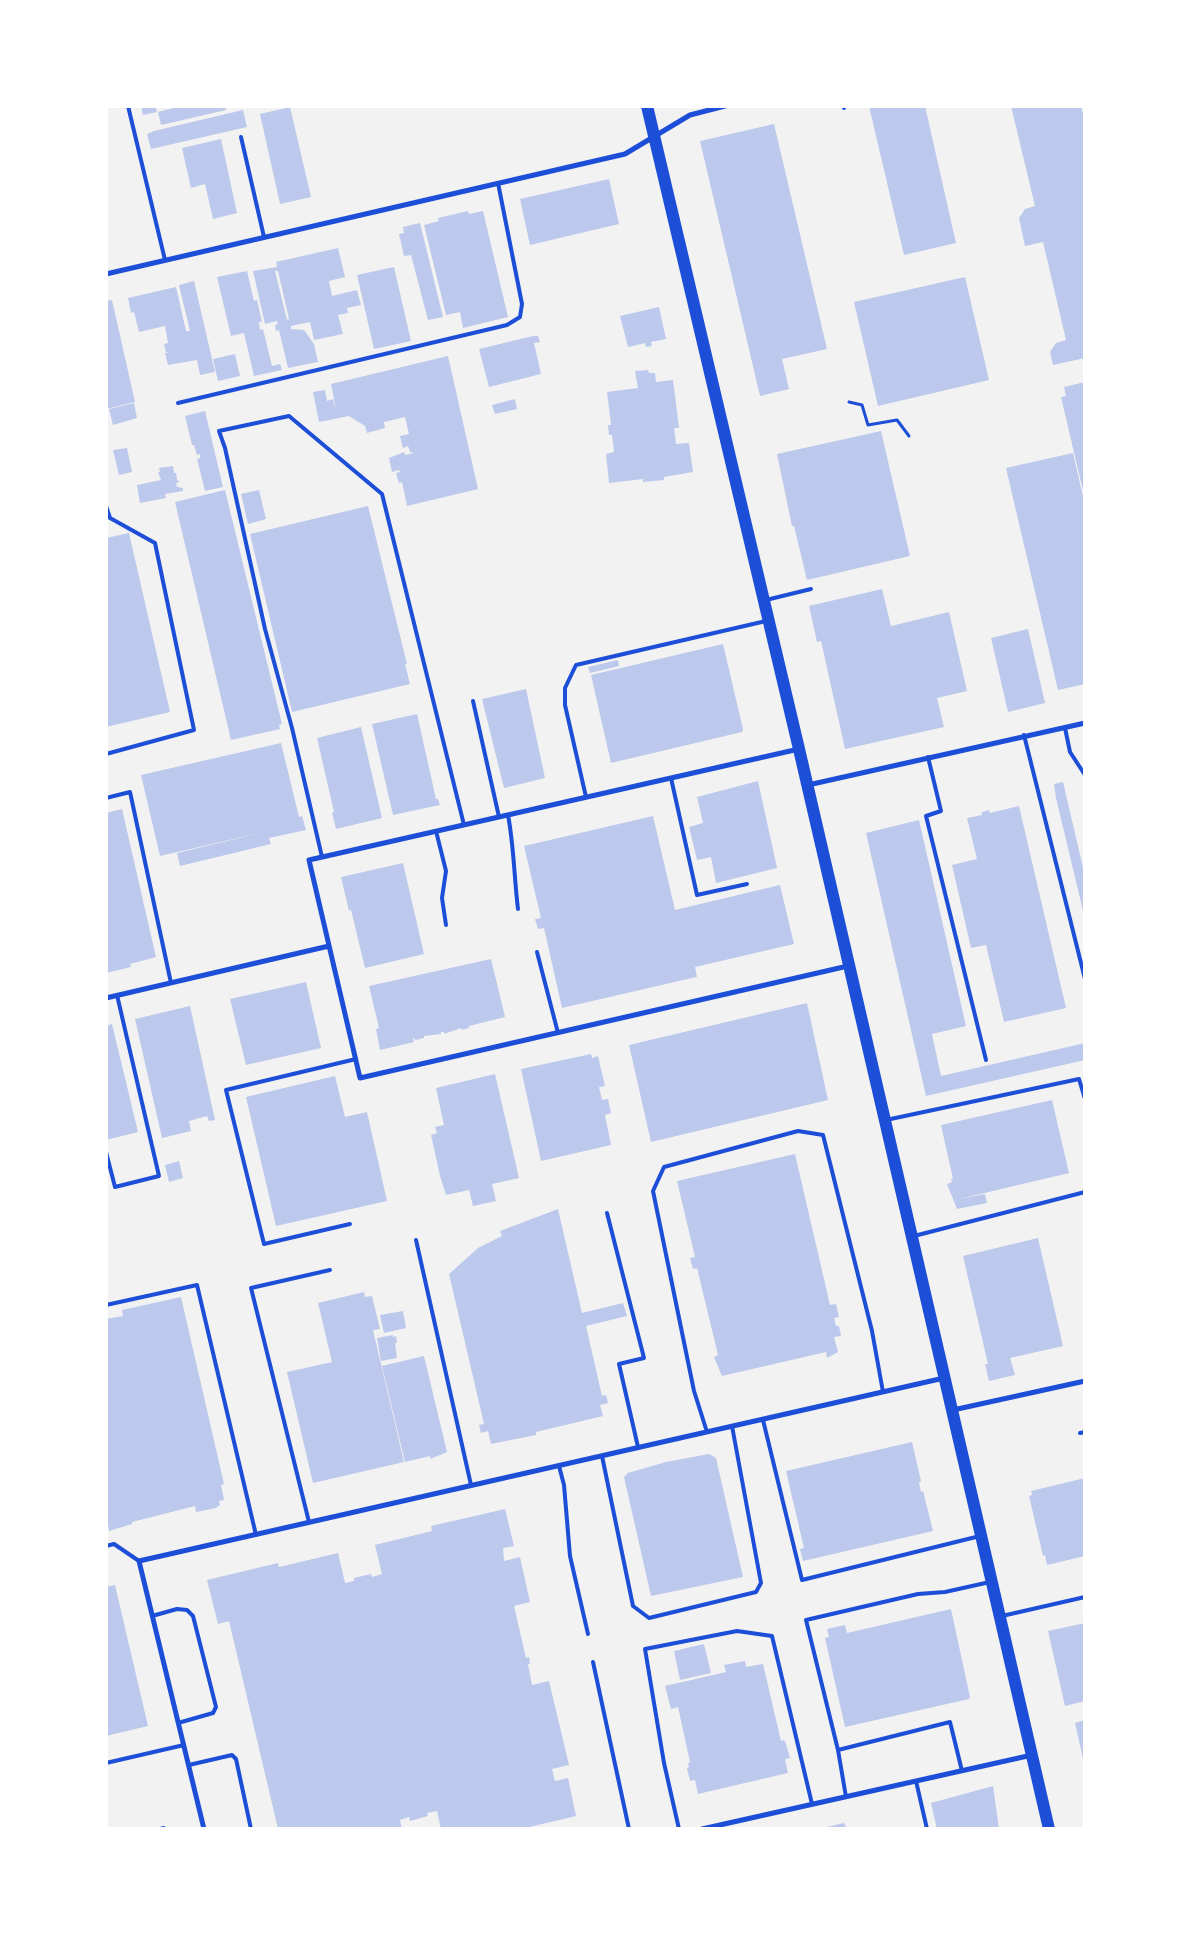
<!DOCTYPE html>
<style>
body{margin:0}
#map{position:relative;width:1191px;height:1935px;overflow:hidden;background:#f2f2f2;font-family:Lato,sans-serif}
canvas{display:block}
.frame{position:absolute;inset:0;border:108px solid #fff;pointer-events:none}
</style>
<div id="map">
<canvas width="1191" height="1935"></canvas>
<div class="frame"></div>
</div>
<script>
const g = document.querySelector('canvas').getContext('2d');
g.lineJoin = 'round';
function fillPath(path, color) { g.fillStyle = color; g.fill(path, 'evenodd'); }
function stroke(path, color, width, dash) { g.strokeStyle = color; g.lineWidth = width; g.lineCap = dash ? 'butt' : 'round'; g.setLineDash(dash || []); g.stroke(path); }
const building = new Path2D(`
 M141,106H155L157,112L143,115Z
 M181,106H225L226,110L161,125L158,112Z
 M869,106H925L956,243L904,255Z
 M1011,106H1081L1085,121V358L1053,365L1050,352L1056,343L1066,340L1043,242L1025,246L1019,218L1025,209L1035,206Z
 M290,107L311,197L280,204L260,114Z
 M243,110L247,127L151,149L147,134L154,131Z
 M774,124L827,349L782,359L789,389L760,396L700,141Z
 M221,139L237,213L213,219L205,184L191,188L182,148Z
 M609,179L619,224L530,245L520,199Z
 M468,211L469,214L483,211L508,317L463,328L460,312L446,315L424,225L439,221L438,218Z
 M420,223L443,317L428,320L411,255L404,256L399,234L404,233L403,227Z
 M338,248L345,277L329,281L332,296L357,290L361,305L347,308L348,313L338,315L343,334L314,340L310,322L291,326V329L304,330L314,344L318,362L288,368L279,330L276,331L275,325L278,324L277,321L265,324L253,271L277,267L276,262ZM275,271H278L289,319L287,320Z
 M394,267L411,341L374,349L357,275Z
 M247,271L254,301L257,300L262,322H259L260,330L263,329L272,366L280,364L282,370L254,376L244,333L231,336L217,277Z
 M965,277L989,380L878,406L854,302Z
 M194,281L215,372L200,375L197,360L168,365L165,353L170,352H166L164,344L168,343L165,326L139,332L134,312L131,313L128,298L176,287L186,331H190L179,285Z
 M112,300L135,402L106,409V301Z
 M659,307L666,339L651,342L652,346L646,347L645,343L628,347L620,316Z
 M533,336H538L540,342L534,343L541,374L489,387L479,349Z
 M235,354L240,376L218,381L213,359Z
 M448,356L478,489L407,506L402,482L399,483L396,473L400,472L399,470L392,472L389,458L404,452L405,455L414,453L410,452L408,446L403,448L400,436L409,434L405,417L384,422L385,428L367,433L365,426L349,416L319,422L313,392L325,390L327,401L333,399L336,409L331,384Z
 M648,370L649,373H655L656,382L673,380L679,428H674L676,444L689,443L693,472L664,477V480L643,482V479L609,483L606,454L614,452L612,435H609L608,425H611L607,392L638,388L635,371Z
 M1085,382V495H1084L1061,397L1066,396L1064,387Z
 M515,399L517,409L495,414L492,405Z
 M134,403L137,418L113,425L109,409Z
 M205,411L223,487L205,491L197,459L200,458V454L197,455L194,445H192L185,416Z
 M881,431L910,556L807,580L794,526H792L777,454Z
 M127,448L132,472L119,475L113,450Z
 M1073,453L1085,505V684L1058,690L1006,468Z
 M173,466L174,473H176L177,480L180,482L176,483L177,487L183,488V491L165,494L166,498L140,503L137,485L161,480L158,472H160L159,468Z
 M225,490L282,724L279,725L280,729L231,740L175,502Z
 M259,490L266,519L248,524L241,494Z
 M368,506L407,664H405L410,684L292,712L250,534Z
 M129,533L170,712L106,727V538Z
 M882,589L891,626L949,612L967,691L937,698L944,727L845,749L821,641L817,642L809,606Z
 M1028,629L1045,703L1008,712L991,638Z
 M723,644L743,729L742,732L611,763L591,675Z
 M618,660L619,666L590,673L588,667Z
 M526,689L545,778L504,788L482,699Z
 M417,714L436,799H438L440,805L393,815L372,724Z
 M361,727L382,818L336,829L332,813L334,812L317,738Z
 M281,743L299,817L302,816L306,830L269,838L271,844L180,866L177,853L268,831L160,856L141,775Z
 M758,781L777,868L716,883L711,857L697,860L689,827L703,823L697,797Z
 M1063,782L1085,876V919L1056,798L1054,784Z
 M1019,806L1066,1008L1004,1022L986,945L971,948L952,865L977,859L967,818L982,815V812L989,810L990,813Z
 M122,809L156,957L130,964L131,967L106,973V813Z
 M653,816L675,910L780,885L794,944L695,967L697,977L692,978L562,1008L544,928L538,929L535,919L541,918L524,846Z
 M919,820L966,1026L932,1034L941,1076L1085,1043V1060L926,1096L866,833Z
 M403,863L424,954L365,968L351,910L349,911L341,877Z
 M491,959L505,1017L469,1026V1028L461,1030V1028L444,1034V1032H441V1034L424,1036V1038L416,1040L413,1038L414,1042L380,1050L376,1029L379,1028L369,986Z
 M306,982L321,1048L246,1065L230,999Z
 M807,1003L828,1100L651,1142L629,1045Z
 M190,1006L215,1120L209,1121L207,1116L189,1121L191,1131L162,1138L135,1019Z
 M112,1024L138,1132L106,1140V1026Z
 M591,1054L592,1058L598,1056L605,1086L599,1087L602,1100L608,1099L611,1113L605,1115L611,1145L541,1161L521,1069Z
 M495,1074L519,1178L492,1184L496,1201L473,1206L469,1190L446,1195L440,1176L431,1135L437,1133L435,1127L444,1125L436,1088Z
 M335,1076L345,1117L367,1112L387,1201L276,1226L246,1097Z
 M1052,1100L1069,1173L959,1199L985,1194L987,1203L957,1209L947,1184L952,1182L951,1179H953L941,1125Z
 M795,1154L830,1305L836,1304L839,1317L834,1318L836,1326H839L841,1336L834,1337L838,1352L827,1358L826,1352L722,1376L714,1357L718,1355L697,1268L693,1269L690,1258L695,1257L677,1181Z
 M179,1161L183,1178L169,1182L165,1165Z
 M558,1209L582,1313L623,1303L627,1316L586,1326L602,1396L606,1395L608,1403L600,1405L603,1416L536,1432V1435L491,1444L488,1431L481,1433L479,1425L484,1424L449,1274L478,1248L502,1236L500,1231Z
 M1038,1238L1063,1346L1010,1358L1015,1375L989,1381L985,1364H988L963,1256Z
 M364,1292L365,1297L372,1296L380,1329L373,1330L404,1462L313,1483L287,1372L332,1362L318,1303Z
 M181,1297L224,1484L221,1485L224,1500L219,1501L220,1505L216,1508L196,1512L195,1506L132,1522V1524L109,1531L106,1511V1319L123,1316L122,1310Z
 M403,1311L406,1328L384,1333L380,1315Z
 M393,1335V1337L396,1336L397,1343H395L397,1358L381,1361L377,1338Z
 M424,1356L447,1452L430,1459V1456L405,1462L382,1366Z
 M912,1442L921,1481L919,1482L921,1492L923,1491L933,1531L803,1561L800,1549L804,1548L786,1471Z
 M709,1454L716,1458L743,1577L651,1596L624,1477L628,1473L666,1462Z
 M1085,1478V1556L1047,1565L1045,1555L1043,1556L1029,1496L1032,1495L1031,1491Z
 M505,1509L514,1546L503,1548L504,1561L520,1557L530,1602L514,1606L526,1658L529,1657L530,1664H528L532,1685L549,1681L569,1765L552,1769L555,1781L568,1778L576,1816L521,1829H441L437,1811L427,1813L428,1816L410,1821L409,1817L400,1820L402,1829H278L229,1621L218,1624L207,1580L278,1563L279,1567L338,1553L345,1583L354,1581V1578L371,1574L372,1577L382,1574L375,1545L432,1531L431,1526Z
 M115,1585L148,1726L106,1736V1587Z
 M951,1609L970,1697L969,1699L845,1727L825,1638L829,1637L827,1629L845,1625L847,1633Z
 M1085,1623V1701L1065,1706L1048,1631Z
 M704,1644L711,1673L680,1680L674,1651Z
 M745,1661L746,1667L763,1664L781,1741L784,1740L786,1744L790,1758L785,1759L788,1773L698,1794L695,1780L690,1781L687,1768L689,1767L688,1763L690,1762L678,1707L671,1709L665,1686L726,1672L724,1665Z
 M1085,1720V1763H1084L1075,1723Z
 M993,1786L999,1829H937L931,1803Z
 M844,1823L847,1829H822V1828Z`);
const path = new Path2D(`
 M849,402L862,405L868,425L897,420L909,436`);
const service = new Path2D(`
 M128,106L165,260
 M844,106V108
 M241,137L264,237
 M178,403L507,325L520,317L522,304L498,183
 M106,506L110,518L155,543L194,730L106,754
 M766,600L811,589
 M473,701L499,817
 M1065,728L1070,752L1085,775
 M1024,735L1085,979
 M928,757L941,811L926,816L986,1060
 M671,778L697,895L747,884
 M586,797L565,705V688L576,665L766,621
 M106,798L130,792L171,983
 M508,815C514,846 514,877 518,909
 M436,831L446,871L442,898L446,925
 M322,857L292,728L265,629L225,448L219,431L289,416L382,494L464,825
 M537,952L558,1033
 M886,1120L1079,1079L1085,1099
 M106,1152L115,1187L159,1176L117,995
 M607,1213L644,1358L619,1364L638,1447
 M350,1224L264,1244L226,1090L356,1059
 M914,1236L1085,1192
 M416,1240L471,1485
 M106,1305L197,1285L256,1535
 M763,1420L802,1580L980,1536
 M707,1432L694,1391L653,1191L664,1167L798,1131L823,1135L872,1331L883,1392
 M1080,1433L1085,1432
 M602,1456L633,1606L649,1618L756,1592L761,1583L732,1426
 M559,1466L564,1485L570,1556L588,1634
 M309,1522L251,1288L330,1270
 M106,1546L114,1544L139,1561
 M152,1616L177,1609L187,1610L193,1616L216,1707L213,1713L178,1723
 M1002,1616L1085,1597
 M593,1662L629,1829
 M838,1750L950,1722L962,1771
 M106,1763L184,1745
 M189,1765L232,1755L236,1759L251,1829
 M916,1781L927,1829
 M846,1797L838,1750L806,1620L918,1594L945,1592L990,1582
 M160,1829L164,1828
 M679,1829L664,1763L645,1649L737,1631L772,1636L812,1804`);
const minor = new Path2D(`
 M106,274L625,154L690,115L725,106
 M799,749L309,860L360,1078L848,966
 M808,785L1085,723
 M106,998L329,946
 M953,1410L1085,1381
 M204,1829L139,1561L944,1378
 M702,1829L1032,1755`);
const primary = new Path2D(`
 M647,106L799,749L1049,1829`);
fillPath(building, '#bdc9ec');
stroke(path, '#1d4ed8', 3);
stroke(service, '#1d4ed8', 4);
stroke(minor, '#1d4ed8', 5);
stroke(primary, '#1d4ed8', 12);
</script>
